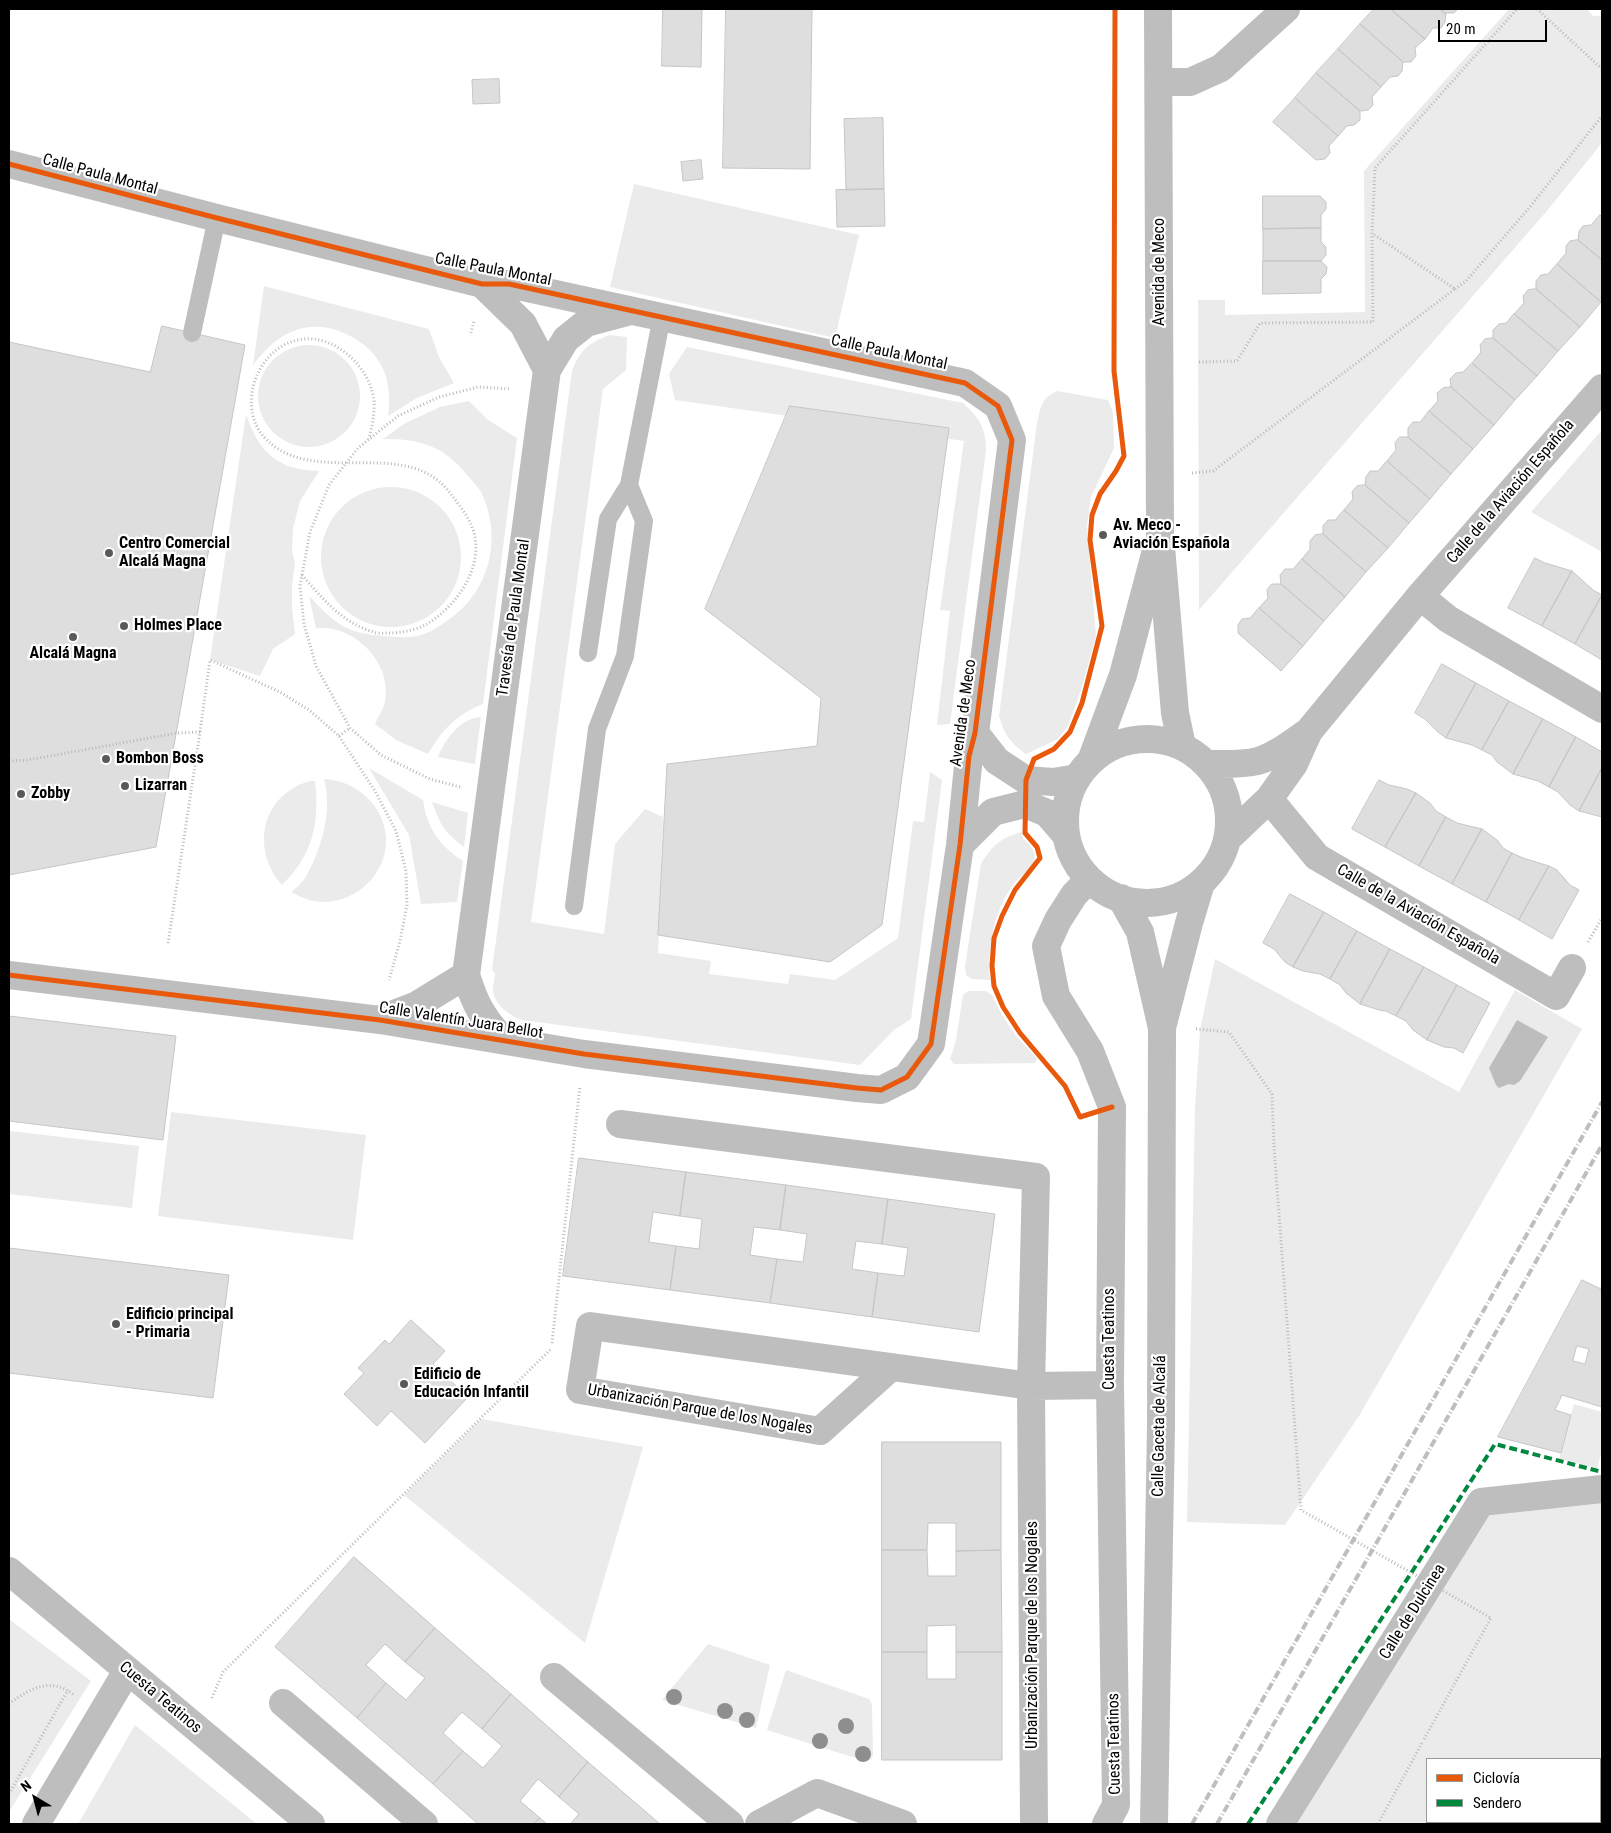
<!DOCTYPE html>
<meta charset="utf-8">
<style>
body{margin:0}
#map{position:relative;width:1611px;height:1833px;overflow:hidden;background:#fff;font-family:"Roboto Condensed",sans-serif}
canvas{display:block}
.frame{position:absolute;inset:0;border:10px solid #000;pointer-events:none}
.legend{position:absolute;left:1426px;top:1758px;width:175px;height:65px;box-sizing:border-box;background:#fff;border:1px solid #999;margin:0;padding:6px 9px;list-style:none;font-size:15px;color:#000}
.legend li{display:flex;align-items:center;gap:10px;height:25px}
.legend b{width:25px;border:1px solid #999}
.north{position:absolute;left:10px;top:1773px;width:50px;height:50px;-webkit-text-stroke:4px #fff;paint-order:stroke;rotate:323deg;font-size:14px;font-weight:700;line-height:20px;text-align:center;color:#000}
.north::after{content:'';display:block;margin:auto;width:18px;height:22px;background:#000;clip-path:polygon(50% 0,100% 100%,50% 72%,0 100%)}
.scale{position:absolute;left:1438px;top:20px;width:109px;height:22px;box-sizing:border-box;border:2px solid #000;border-top:0;padding-left:6px;font-size:15px;line-height:18px;white-space:nowrap;color:#000;-webkit-text-stroke:4px #fff;paint-order:stroke}
</style>
<div id="map">
<canvas width="1611" height="1833"></canvas>
<div class="frame"></div>
<ul class="legend">
<li><b style="height:6px;background:#e8590c"></b>Ciclovía</li>
<li><b style="height:6px;background:#00873e"></b>Sendero</li>
</ul>
<div class="north">N</div>
<div class="scale">20 m</div>
</div>
<script>
const g = document.querySelector('canvas').getContext('2d');
g.lineJoin = 'round';
function fillPath(path, color) { g.fillStyle = color; g.fill(path, 'evenodd'); }
function stroke(path, color, width, dash) { g.strokeStyle = color; g.lineWidth = width; g.lineCap = dash ? 'butt' : 'round'; g.setLineDash(dash || []); g.stroke(path); }
function drawText(font, color, halo, rows, align = 'center') {
  g.font = font + ' "Roboto Condensed",sans-serif'; g.lineWidth = 4.5; g.setLineDash([]); g.textBaseline = 'middle'; g.strokeStyle = halo; g.fillStyle = color; for (const [text, x, y, turn = 0] of rows) {
    g.save(); g.translate(x, y); g.rotate((+turn || 0) * Math.PI / 180); g.textAlign = isNaN(turn) ? turn : align; if (halo) g.strokeText(text, 0, 0); g.fillText(text, 0, 0); g.restore();
  }
}
const green = new Path2D(`
 M1509,9H1587L1593,16H1602V143L1546,212L1199,610L1198,300H1225V315L1365,312L1364,171Z
 M634,184L859,235L835,338L610,287Z
 M264,286L429,329L439,357L454,383L417,398L388,416C394,375 378,346 339,331C324,326 309,325 294,331C276,337 264,351 253,365Z
 M610,335L627,337L626,370L603,389L531,922L604,934L615,844L645,809L663,817L658,953L711,961L709,974L788,984L790,974L835,980L898,938L913,821L924,822L930,772L942,780L911,1019L894,1030L860,1065L522,1020C510,1016 493,1004 493,989C493,984 495,978 495,973L492,970L572,371C579,351 589,342 610,335Z
 M258 396a51 51 0 1 1 102 0a51 51 0 1 1-102 0Z
 M687,347L963,403C979,418 986,427 986,450L950,724L937,725L950,611L940,610L964,441L675,400L669,374Z
 M1057,391L1108,400L1113,412L1114,448L1091,497L1087,526L1096,636L1081,690L1068,726L1058,739L1026,754C1009,741 1005,736 999,716L1037,423C1041,407 1041,398 1057,391Z
 M469,401L488,420L517,438L483,704C456,715 443,729 428,754L396,740L375,724C378,717 383,710 385,702C393,663 354,624 316,628L309,596C319,606 330,619 343,626C356,633 370,635 384,636C395,637 407,638 418,636C429,633 439,627 448,620C490,592 503,537 481,492C478,487 473,482 469,477C444,446 422,439 383,439L404,424L440,407Z
 M246,414C259,453 278,470 319,471L300,501L293,529L292,551L295,562L292,586V608L295,634L273,649L260,676L210,660Z
 M1602,430V552L1531,512Z
 M321 557a70 70 0 1 1 140 0a70 70 0 1 1-140 0Z
 M481,717L475,764L438,757C445,739 461,718 481,717Z
 M369,768L423,800C427,828 439,845 463,861L457,902L421,904L409,835Z
 M324,779C361,780 393,815 385,852C378,886 342,909 309,900C303,898 297,895 291,892C296,888 302,883 305,878C321,852 333,810 324,779Z
 M310,781H315C320,822 313,855 282,885C256,857 257,810 292,789C297,785 304,783 310,781Z
 M432,802L468,813L464,847C443,831 441,826 432,802Z
 M1022,832L1023,839C1030,844 1037,852 1034,861C1031,870 1021,875 1016,881C994,909 987,946 990,980L972,979L966,975L965,966L981,864C992,845 1001,838 1022,832Z
 M1215,959L1459,1092L1515,990L1582,1029L1359,1416L1285,1525L1187,1522L1195,1107L1200,1030Z
 M968,991H986L992,995L1002,1015L1016,1036L1037,1058L1035,1063L954,1064L950,1059L956,1040L963,995Z
 M171,1112L366,1135L353,1240L158,1216Z
 M10,1131L139,1146L132,1208L9,1194Z
 M1574,1404L1602,1412V1451L1597,1468L1559,1459Z
 M481,1419L643,1447L585,1643L404,1495Z
 M1602,1496V1781H1600V1759H1427V1822H1457L1456,1824H1291L1489,1511Z
 M9,1619L91,1681L9,1812Z
 M708,1644L770,1665L756,1728L662,1700Z
 M786,1670L869,1699L872,1704L873,1755L871,1760L865,1761L767,1730Z
 M135,1725L257,1824H78Z`);
const water = new Path2D(`
 M1517,1020L1548,1037L1520,1081L1514,1085L1509,1084L1499,1088L1496,1085L1489,1068Z`);
const building = new Path2D(`
 M663,9H702L701,67L662,66Z
 M726,9H812L810,169L723,168Z
 M1374,9H1391L1425,39L1415,48L1416,56L1411,62H1403L1360,24Z
 M1391,9H1440L1446,14L1445,22L1441,28H1433L1425,39Z
 M1440,9H1458L1454,13H1447L1446,14Z
 M1360,24L1403,62L1402,71L1398,76L1390,77L1381,87L1338,49Z
 M1338,49L1381,87L1372,97L1373,105L1368,110L1360,111L1316,73Z
 M1316,73L1360,111V120L1354,125L1347,126L1338,136L1295,98Z
 M499,79L500,103L473,104L472,80Z
 M1295,98L1338,136L1329,146L1330,153L1325,159L1316,160L1273,122Z
 M883,118L884,189L846,190L844,119Z
 M701,160L703,179L683,181L681,162Z
 M884,189L885,226L837,227L836,190Z
 M1263,196H1320L1326,202V209L1321,215V228L1263,229Z
 M1600,215L1602,217V260L1578,240L1579,231L1583,226L1591,225Z
 M1321,228V242L1326,247V255L1321,261H1263V229Z
 M1578,240L1602,260V300L1601,302L1557,264L1566,253V246L1570,241Z
 M1263,261H1321L1327,267L1326,274L1321,279V293L1263,294Z
 M1557,264L1601,302L1580,327L1536,289V281L1541,275L1548,274Z
 M1536,289L1580,327L1558,351L1514,314L1524,303L1523,296L1528,290Z
 M1514,314L1558,351L1537,376L1493,338V330L1499,324L1506,323Z
 M162,326L245,345L156,847L9,875V342L150,372Z
 M1493,338L1537,376L1515,400L1472,363L1481,352L1480,345L1485,339Z
 M1472,363L1515,400L1494,425L1451,387L1450,379L1456,373L1463,372Z
 M1451,387L1494,425L1473,449L1429,411L1438,401L1437,393L1443,388Z
 M790,406L949,428L882,925L830,962L658,935L667,764L817,746L821,698L705,609Z
 M1429,411L1473,449L1451,474L1408,437V428L1413,422H1420Z
 M1400,437H1408L1451,474L1430,499L1387,461L1396,450L1395,443Z
 M1387,461L1430,499L1409,523L1365,485L1366,477L1370,471H1378Z
 M1365,485L1409,523L1388,548L1344,510L1353,499L1352,492L1357,486Z
 M1344,510L1388,548L1366,572L1323,534V526L1328,520H1335Z
 M1323,534L1366,572L1345,597L1302,559L1310,549V541L1315,535Z
 M1535,558L1545,563L1572,571L1542,626L1508,608Z
 M1302,559L1345,597L1324,621L1281,584L1280,575L1285,569H1293Z
 M1572,571L1593,590L1602,595L1575,644L1542,626Z
 M1272,584H1281L1324,621L1303,646L1259,608L1268,598L1267,590Z
 M1602,595V660L1575,644Z
 M1259,608L1303,646L1281,671L1238,633V625L1242,619L1250,618Z
 M1442,664L1476,683L1446,738L1438,732L1425,719L1415,713Z
 M1476,683L1509,701L1482,750L1472,745L1446,738Z
 M1509,701L1543,719L1513,774L1497,762L1492,755L1482,750Z
 M1543,719L1576,737L1549,787L1538,781L1513,774Z
 M1576,737L1602,752V768L1579,811L1570,805L1558,792L1549,787Z
 M1602,768V817L1579,811Z
 M1379,780L1389,785L1407,789L1416,793L1385,847L1352,829Z
 M1416,793L1430,803L1436,811L1446,817L1419,866L1385,847Z
 M1446,817L1457,823L1482,829L1452,884L1419,866Z
 M1482,829L1497,840L1503,848L1512,853L1486,902L1452,884Z
 M1512,853L1523,858L1549,866L1519,920L1486,902Z
 M1549,866L1557,870L1570,885L1579,890L1552,939L1519,920Z
 M1290,894L1324,912L1293,967L1285,962L1274,949L1263,943Z
 M1324,912L1357,931L1330,979L1320,974L1303,971L1293,967Z
 M1357,931L1390,949L1360,1004L1346,993L1340,985L1330,979Z
 M1390,949L1424,967L1396,1016L1386,1011L1379,1010L1360,1004Z
 M1424,967L1457,985L1427,1040L1413,1030L1406,1021L1396,1016Z
 M1457,985L1490,1003L1463,1053L1454,1048L1444,1047L1427,1040Z
 M9,1016L176,1036L163,1140L9,1121Z
 M579,1158L686,1172L680,1216L653,1212L649,1242L676,1246L670,1290L563,1276Z
 M686,1172L786,1185L780,1230L754,1227L750,1255L777,1259L770,1303L670,1290L676,1246L699,1249L702,1219L680,1216Z
 M786,1185L888,1199L882,1244L856,1241L852,1269L878,1273L872,1317L770,1303L777,1259L803,1262L807,1234L780,1230Z
 M888,1199L995,1214L979,1332L872,1317L878,1273L904,1276L908,1248L882,1244Z
 M9,1248L229,1275L213,1398L9,1373Z
 M1582,1280L1601,1289L1602,1282V1407L1562,1395L1555,1410L1571,1415L1561,1453L1498,1437ZM1577,1346L1589,1349L1585,1364L1573,1361Z
 M411,1320L445,1351L433,1364L468,1397L425,1443L391,1411L377,1426L344,1394L364,1373L358,1368L385,1340L389,1344Z
 M882,1442H1001V1550L956,1551V1523H928L927,1550H882Z
 M882,1550H927L928,1576H956V1551L1001,1550L1002,1652H956V1625L927,1626V1652H882Z
 M354,1557L435,1628L405,1662L385,1644L366,1665L386,1683L357,1718L275,1647Z
 M435,1628L511,1694L482,1729L462,1712L443,1733L463,1751L433,1784L357,1718L386,1683L406,1700L425,1678L405,1662Z
 M882,1652H927V1679H956V1652H1002V1760H882Z
 M511,1694L588,1762L559,1797L538,1779L520,1801L540,1818L534,1824H478L433,1784L463,1751L483,1768L502,1746L482,1729Z
 M588,1762L660,1824H570L579,1814L559,1797Z
 M540,1818L547,1824H534Z`);
const path = new Path2D(`
 M1537,9L1602,69
 M1455,289L1466,281L1529,208L1602,116
 M471,333L474,321
 M1199,362L1237,361L1260,323L1373,322L1372,234L1375,168L1517,9
 M1192,473L1213,471L1455,289L1373,234
 M302,575C322,598 342,623 374,632C378,634 384,633 389,633C401,633 416,630 427,624C455,607 481,572 475,537C472,521 460,506 450,493C406,434 312,490 264,437C235,404 259,343 304,339C337,336 370,368 374,400C375,413 372,426 369,439
 M200,732L210,660L280,692L309,710L339,736L375,791L396,831L406,871L407,905L400,941L389,980
 M339,736L350,728
 M9,761L28,760L177,733L200,732L168,944
 M460,787L430,779L381,755L350,728L316,666L304,624L300,586L310,532L329,485L358,448L398,416L439,397L478,387L511,389
 M1588,942L1602,918
 M1196,1029L1229,1032L1272,1094L1274,1146
 M552,1343L580,1086
 M212,1698L223,1672L551,1349
 M9,1704C30,1688 52,1676 75,1696
 M9,1794L68,1690
 M1378,1824L1423,1741`);
const lane = new Path2D(`
 M192,333L217,218
 M588,653L608,519L629,485
 M574,906L597,729L625,656L644,521L629,485L662,316`);
const street = new Path2D(`
 M1158,9L1160,535L1175,713L1182,746
 M1159,82H1190L1221,68L1286,9
 M9,164L217,218L482,284H509L965,383L998,406L1012,440L975,733L969,756L960,845L931,1044L907,1077L881,1090L857,1088L584,1054L380,1020L9,975
 M482,284L523,324L547,370
 M1420,596L1448,619L1602,709
 M975,733L997,761L1026,780L1053,782L1077,778
 M1065 821a82 82 0 1 1 164 0a82 82 0 1 1-164 0Z
 M1091,761L1123,675L1155,554
 M1208,764C1224,764 1242,765 1258,761C1277,755 1293,742 1309,731
 M1269,799L1317,857L1556,996L1572,968
 M1227,839L1269,799L1294,764L1309,731L1420,596L1602,388
 M960,845L993,812L1025,804L1047,813L1066,835
 M1089,879L1074,895L1058,920L1046,946L1056,996L1090,1051L1112,1107L1110,1385L1116,1805L1106,1824
 M1121,898L1140,932L1162,1028L1161,1426L1154,1824
 M381,1019L417,1005L466,975
 M1163,1024L1189,923L1201,883
 M503,1040C482,1017 475,1004 466,975L547,370L566,339L586,323L627,312
 M620,1124L1036,1177L1031,1386L1110,1385
 M891,1367L820,1431L580,1390L590,1326L1031,1386L1034,1824
 M9,1571L311,1824
 M554,1677L730,1824
 M283,1703L424,1824
 M1600,1815H1602
 M36,1824L127,1671
 M759,1824L817,1793L903,1824
 M1280,1824L1481,1502L1602,1489
 M1489,1824V1822`);
const rail = new Path2D(`
 M1192,1824L1602,1102
 M1217,1824L1602,1145`);
const pathBridge = new Path2D(`
 M1274,1146L1301,1510L1491,1618L1423,1741`);
const quiet = new Path2D(`
 M1600,1781H1602
 M1248,1824L1495,1444L1602,1472
 M1456,1824L1457,1822`);
const cycleway = new Path2D(`
 M9,164L217,218L482,284H509L965,383L998,406L1012,440L975,733L969,756L960,845L931,1044L907,1077L881,1090L857,1088L584,1054L380,1020L9,975
 M1112,1107L1080,1117L1065,1086L1020,1033L1003,1007L994,986L992,966L994,938L1002,916L1015,890L1040,858L1037,847L1025,833L1026,780L1034,759L1054,749L1070,732L1082,703L1102,626L1090,540L1092,515L1100,494L1116,471L1124,456L1114,371L1115,9`);
const trees = [
 [674,1697],
 [725,1711],
 [747,1720],
 [846,1726],
 [820,1741],
 [863,1754]
];
const markers = [
 [1103,535,5,"#595959"],
 [109,553,5,"#595959"],
 [124,626,5,"#595959"],
 [73,637,5,"#595959"],
 [106,759,5,"#595959"],
 [125,786,5,"#595959"],
 [21,794,5,"#595959"],
 [116,1324,5,"#595959"],
 [404,1384,5,"#595959"]
];
const streetNames = [
 ["Calle Paula Montal",100,175,15],
 ["Calle Paula Montal",493,270,11],
 ["Avenida de Meco",1160,272,-90],
 ["Calle Paula Montal",889,353,12],
 ["Calle de la Aviación Española",1511,492,-49],
 ["Travesía de Paula Montal",514,618,-82],
 ["Avenida de Meco",964,713,-82],
 ["Calle de la Aviación Española",1418,915,30],
 ["Calle Valentín Juara Bellot",461,1021,9],
 ["Cuesta Teatinos",1110,1339,-90],
 ["Urbanización Parque de los Nogales",700,1410,10],
 ["Calle Gaceta de Alcalá",1160,1426,-89],
 ["Calle de Dulcinea",1413,1612,-58],
 ["Urbanización Parque de los Nogales",1033,1635,-90],
 ["Cuesta Teatinos",160,1698,40],
 ["Cuesta Teatinos",1115,1744,-91]
];
const poiNames = [
 ["Av. Meco -",1113,526],
 ["Aviación Española",1113,544],
 ["Centro Comercial",119,544],
 ["Alcalá Magna",119,562],
 ["Holmes Place",134,626],
 ["Alcalá Magna",73,654,"center"],
 ["Bombon Boss",116,759],
 ["Lizarran",135,786],
 ["Zobby",31,794],
 ["Edificio principal",126,1315],
 ["- Primaria",126,1333],
 ["Edificio de",414,1375],
 ["Educación Infantil",414,1393]
];
fillPath(green, '#ebebeb');
fillPath(water, '#bdbdbd');
fillPath(building, '#dedede');
stroke(building, '#c6c6c6', 1);
stroke(path, '#b9b9b9', 3, [1, 2.5]);
stroke(lane, '#bebebe', 18);
stroke(street, '#bebebe', 28);
stroke(rail, '#bebebe', 4, [8, 2.5, 1, 2.5]);
stroke(pathBridge, '#b9b9b9', 3, [1, 2.5]);
stroke(quiet, '#00873e', 4, [8, 4]);
stroke(cycleway, '#e8590c', 5);
g.fillStyle = '#8e8e8e';
for (const [x, y] of trees) { g.beginPath(); g.arc(x, y, 8, 0, 2 * Math.PI); g.fill(); }
for (const [x, y, r, color] of markers) { const dot = new Path2D(); dot.arc(x, y, r, 0, 2 * Math.PI); g.fillStyle = color; g.fill(dot); stroke(dot, '#fff', 2); }
drawText('16px', '#000', '#fff', streetNames);
drawText('bold 16px', '#000', '#fff', poiNames, 'left');
</script>
